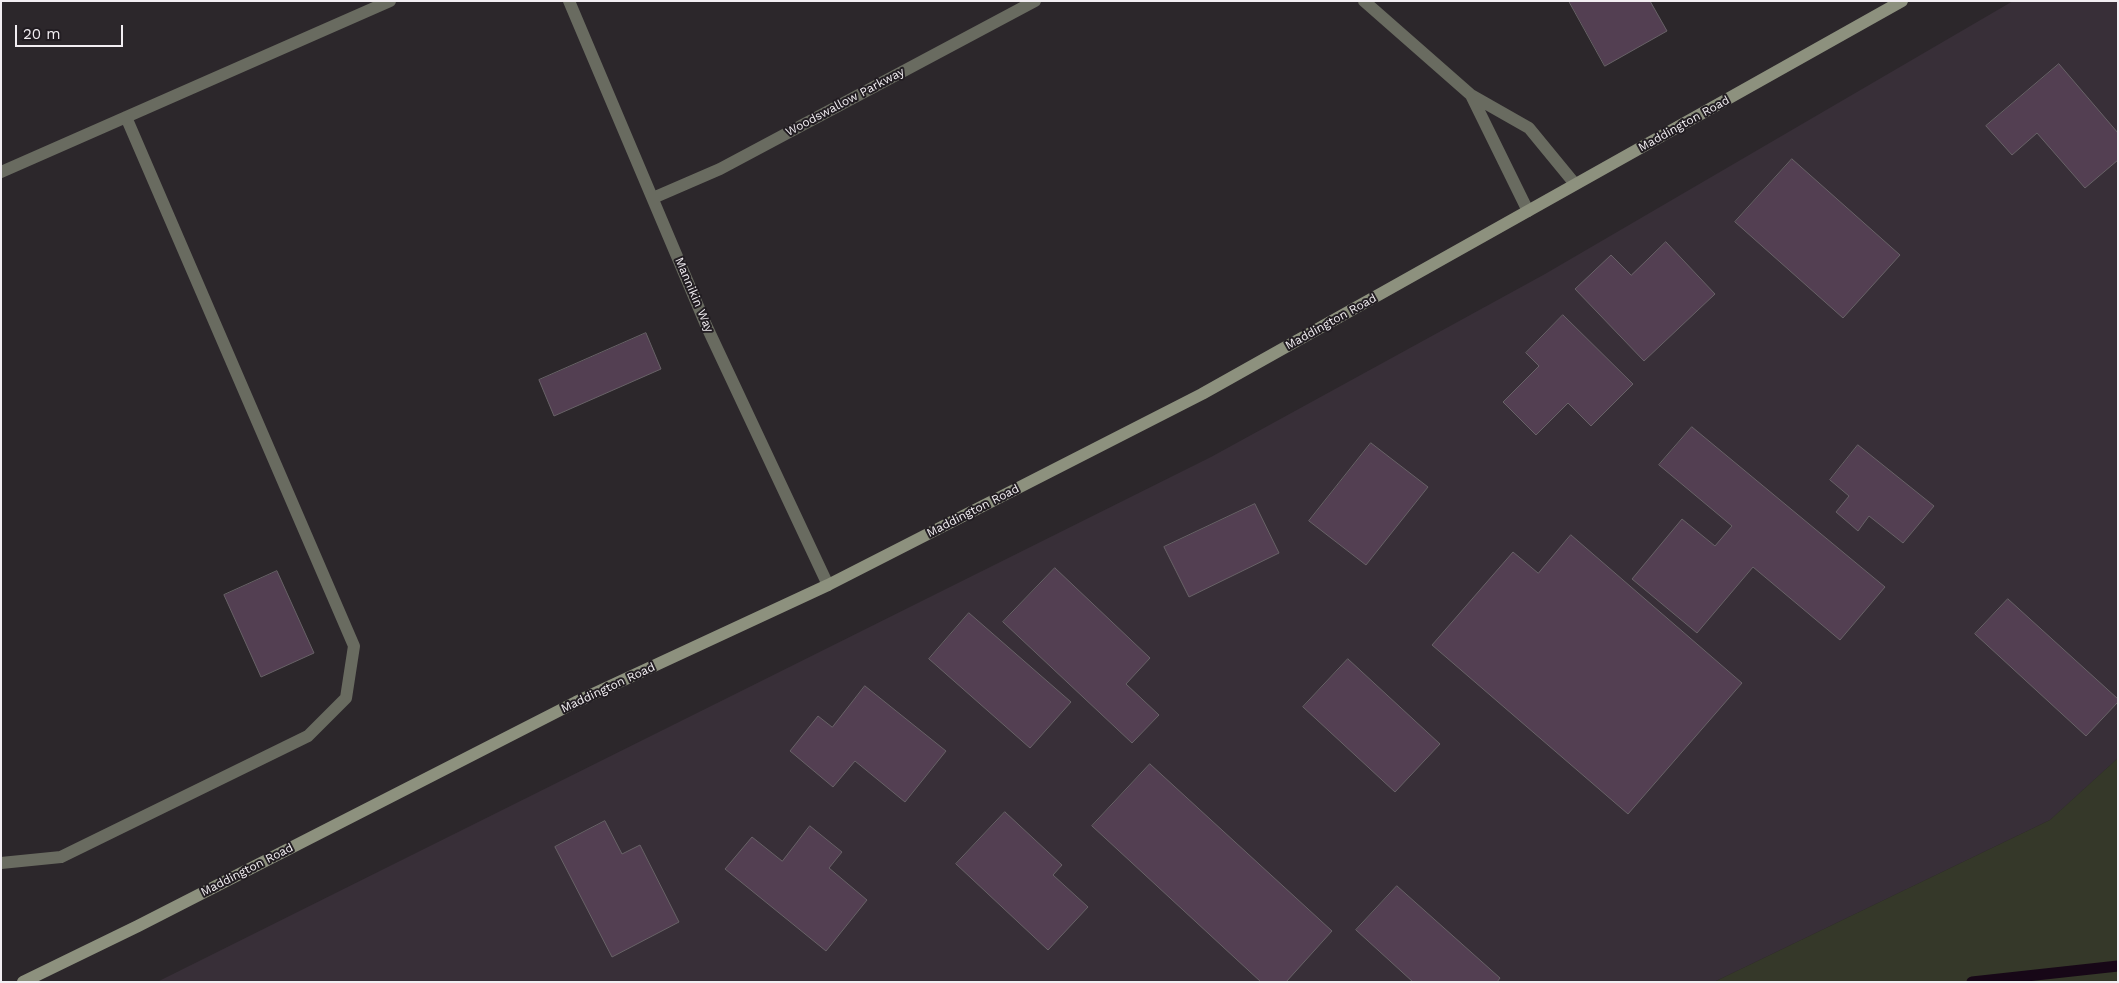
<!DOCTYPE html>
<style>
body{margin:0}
#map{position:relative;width:2119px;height:983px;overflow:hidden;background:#2c272b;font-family:"Work Sans",sans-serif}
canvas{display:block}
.frame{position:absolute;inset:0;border:2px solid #f2eef2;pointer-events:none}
.scale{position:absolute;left:15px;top:25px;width:108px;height:22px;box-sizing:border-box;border:2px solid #f2eef2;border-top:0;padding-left:6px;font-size:15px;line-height:18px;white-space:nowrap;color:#f2eef2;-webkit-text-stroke:4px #221d22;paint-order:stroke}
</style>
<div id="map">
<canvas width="2119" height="983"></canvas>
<div class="frame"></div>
<div class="scale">20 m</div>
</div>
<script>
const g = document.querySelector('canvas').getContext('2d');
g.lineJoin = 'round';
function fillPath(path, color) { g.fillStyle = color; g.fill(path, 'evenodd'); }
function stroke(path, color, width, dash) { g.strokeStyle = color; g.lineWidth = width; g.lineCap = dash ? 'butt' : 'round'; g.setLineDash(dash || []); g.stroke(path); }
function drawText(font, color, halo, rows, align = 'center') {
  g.font = font + ' "Work Sans",sans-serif'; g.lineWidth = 4; g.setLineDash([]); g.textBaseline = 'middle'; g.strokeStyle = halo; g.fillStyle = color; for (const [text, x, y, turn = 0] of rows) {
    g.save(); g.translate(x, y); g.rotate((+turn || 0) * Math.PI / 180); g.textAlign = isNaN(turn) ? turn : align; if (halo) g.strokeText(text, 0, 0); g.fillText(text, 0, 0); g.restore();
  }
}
const built = new Path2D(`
 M2013,1H2118V758L2050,820L1714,982H157L1211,457L1545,274Z`);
const green = new Path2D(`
 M2118,758V982H1714L2050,820Z`);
const stream = new Path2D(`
 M1972,982L2118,966`);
const building = new Path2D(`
 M1569,1H1650L1667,31L1605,66Z
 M2059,64L2118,133V160L2085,188L2037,133L2012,155L1986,126Z
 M1792,159L1900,255L1843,318L1735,222Z
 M1666,242L1715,294L1644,361L1575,289L1611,255L1631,275Z
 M1563,315L1633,384L1591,426L1568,403L1536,435L1503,402L1539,366L1526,353Z
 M646,333L661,369L554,416L539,380Z
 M1692,427L1885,587L1840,640L1753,567L1697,633L1632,579L1682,519L1715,546L1732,526L1659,465Z
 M1371,443L1428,487L1366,565L1309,521Z
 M1858,445L1934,506L1903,543L1869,516L1858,531L1836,512L1849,496L1830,480Z
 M1255,504L1279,553L1189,597L1164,547Z
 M1571,535L1742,683L1628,814L1432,645L1513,552L1538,573Z
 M1055,568L1150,658L1126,684L1159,715L1132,743L1003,622Z
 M277,571L314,653L261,677L224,595Z
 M2008,599L2118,699V702L2086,736L1975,634Z
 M969,613L1071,702L1030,748L929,659Z
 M1348,659L1440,744L1395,792L1303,707Z
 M865,686L946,751L905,802L855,761L833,787L790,751L818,716L832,727Z
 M1150,764L1332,931L1286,982H1261L1092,826Z
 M1005,812L1062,865L1053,875L1088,907L1048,950L956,864Z
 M605,821L622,854L640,845L679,922L612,957L555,847Z
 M810,826L842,852L829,868L867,900L826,951L725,869L752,837L782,861Z
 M1397,886L1500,978L1497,982H1413L1356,930Z`);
const street = new Path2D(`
 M569,1L706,325L828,585
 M1364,1L1471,95L1529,128L1575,184
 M1471,95L1528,211
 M1,172L390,1
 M653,198L720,169L1035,1
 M1,863L61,857L308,736L346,698L354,646L126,117`);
const secondary = new Path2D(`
 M23,982L138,926L576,702L828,585L1202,394L1902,1`);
const streetNames = [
 ["Woodswallow Parkway",845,102,-28],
 ["Maddington Road",1684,124,-29],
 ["Mannikin Way",694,295,67],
 ["Maddington Road",1331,322,-29],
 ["Maddington Road",973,511,-27],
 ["Maddington Road",608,688,-25],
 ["Maddington Road",247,870,-27]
];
fillPath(built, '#382f38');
fillPath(green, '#353829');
stroke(stream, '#170717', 11);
fillPath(building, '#533f52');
stroke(building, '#686267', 1);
stroke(street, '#696b60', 12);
stroke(secondary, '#8d917e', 12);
drawText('12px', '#f2eef2', '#221d22', streetNames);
</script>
